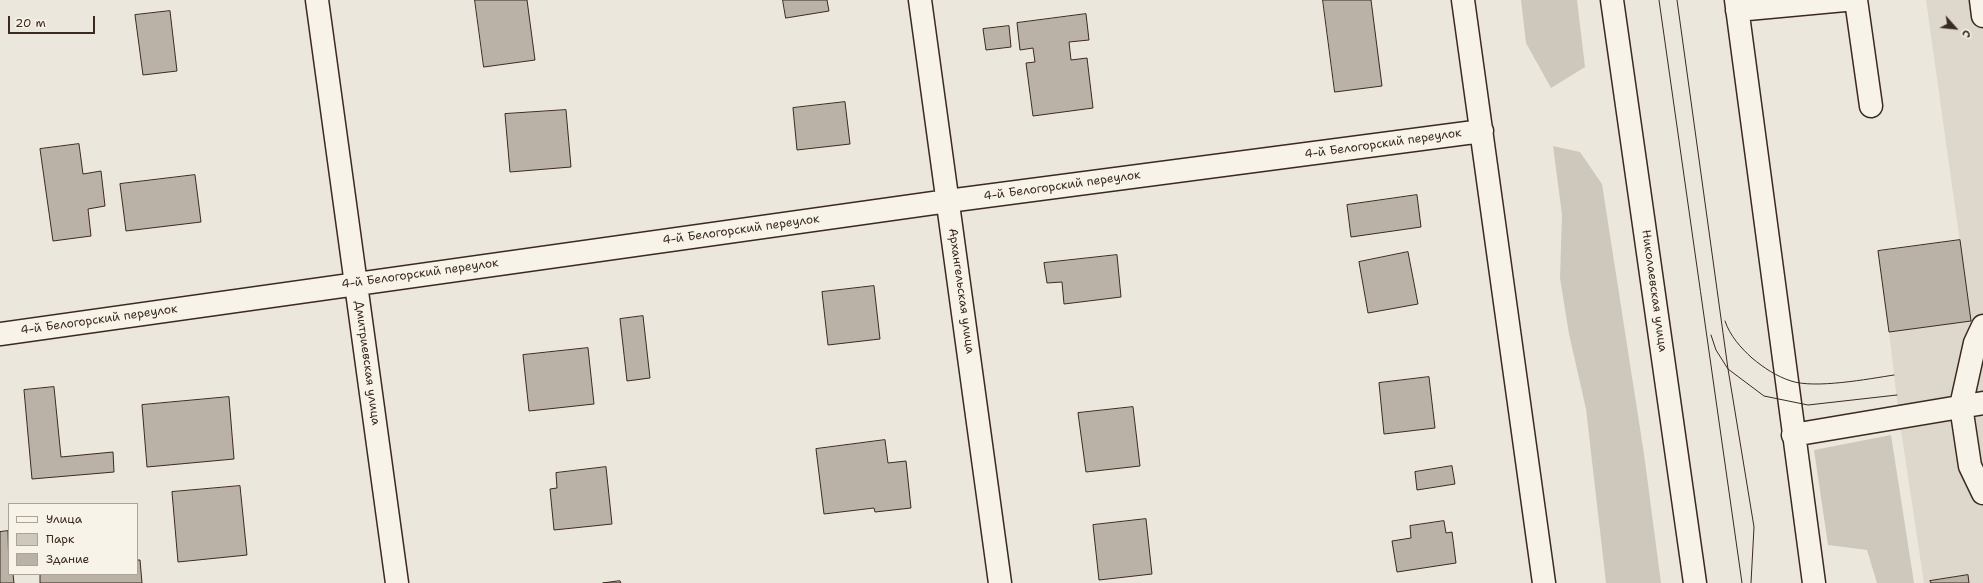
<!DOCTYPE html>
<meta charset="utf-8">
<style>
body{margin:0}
#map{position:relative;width:1983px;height:583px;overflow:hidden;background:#ece7dc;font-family:"Shantell Sans",sans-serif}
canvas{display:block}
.legend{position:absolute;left:8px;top:503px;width:130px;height:72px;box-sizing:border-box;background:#f7f3e8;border:1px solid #aca397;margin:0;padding:5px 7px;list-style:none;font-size:12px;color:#3b2a1e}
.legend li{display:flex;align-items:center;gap:8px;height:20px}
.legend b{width:20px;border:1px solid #aca397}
.north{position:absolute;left:1935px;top:8px;width:40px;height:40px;-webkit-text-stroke:3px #f7f3e8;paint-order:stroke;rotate:117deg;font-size:11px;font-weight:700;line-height:16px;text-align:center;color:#3b2a1e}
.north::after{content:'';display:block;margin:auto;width:14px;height:18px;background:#3b2a1e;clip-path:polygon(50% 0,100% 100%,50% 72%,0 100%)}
.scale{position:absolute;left:8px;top:16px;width:87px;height:18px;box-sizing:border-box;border:2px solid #3b2a1e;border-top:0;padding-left:5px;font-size:12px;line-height:14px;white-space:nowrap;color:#3b2a1e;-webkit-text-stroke:3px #f7f3e8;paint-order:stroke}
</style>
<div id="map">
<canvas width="1983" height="583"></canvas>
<ul class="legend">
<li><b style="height:5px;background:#f7f3e8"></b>Улица</li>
<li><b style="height:11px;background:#cec8bc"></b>Парк</li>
<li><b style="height:11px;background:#bab2a7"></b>Здание</li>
</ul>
<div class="north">С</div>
<div class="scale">20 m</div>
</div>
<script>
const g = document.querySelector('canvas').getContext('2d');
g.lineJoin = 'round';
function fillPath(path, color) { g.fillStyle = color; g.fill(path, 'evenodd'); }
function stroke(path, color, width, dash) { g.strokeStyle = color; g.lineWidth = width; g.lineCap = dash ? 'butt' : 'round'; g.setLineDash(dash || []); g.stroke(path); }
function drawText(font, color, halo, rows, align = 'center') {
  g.font = font + ' "Shantell Sans",sans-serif'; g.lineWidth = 3; g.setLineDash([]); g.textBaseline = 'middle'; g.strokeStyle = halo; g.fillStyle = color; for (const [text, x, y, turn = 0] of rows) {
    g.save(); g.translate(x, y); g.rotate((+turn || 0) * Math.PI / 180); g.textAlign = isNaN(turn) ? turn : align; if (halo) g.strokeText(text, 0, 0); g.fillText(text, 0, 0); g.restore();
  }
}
const built = new Path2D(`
 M1926,0H1983V583H1924L1899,417L1889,332L1971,321Z`);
const green = new Path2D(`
 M1521,0H1577L1585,67L1551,88L1526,43Z
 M1553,146L1580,152L1602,184L1644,454L1661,583H1606L1586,409L1569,334L1560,278L1562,215Z
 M1891,435L1914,583H1877L1867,550L1828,545L1814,450Z`);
const building = new Path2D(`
 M475,0H527L535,60L484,67Z
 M783,0H827L829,11L786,18Z
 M1323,0H1371L1382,86L1335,92Z
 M170,11L177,71L143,75L135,15Z
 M1086,14L1089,40L1069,42L1071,60L1087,58L1093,108L1033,116L1026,63L1035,62L1033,48L1020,50L1017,23Z
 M1009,26L1011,47L986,50L983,29Z
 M845,102L850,144L797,150L793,108Z
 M566,110L571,167L510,172L505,114Z
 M79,144L83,174L101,171L105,206L88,209L91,236L53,241L40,149Z
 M195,175L201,222L126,231L120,184Z
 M1417,195L1421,227L1351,237L1347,205Z
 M1960,240L1971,321L1889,332L1878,251Z
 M1408,252L1418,304L1368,313L1359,262Z
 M1117,255L1121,297L1064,304L1062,282L1047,283L1044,263Z
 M874,286L880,339L828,345L822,292Z
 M643,316L650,378L627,381L620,319Z
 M588,348L594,404L529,411L523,355Z
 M1429,377L1435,428L1384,434L1379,383Z
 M54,387L61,457L113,452L114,472L32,479L24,390Z
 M229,397L234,459L147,467L142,405Z
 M1133,407L1140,466L1086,472L1078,413Z
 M885,440L888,463L906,461L911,508L875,512L874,508L824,514L816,449Z
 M1452,466L1455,484L1417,490L1415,472Z
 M606,467L612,524L554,530L550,489L557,488L556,473Z
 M240,486L247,555L178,562L172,492Z
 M1146,519L1152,574L1099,580L1093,525Z
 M1444,521L1446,533L1452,532L1456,563L1397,572L1392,541L1411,538L1410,526Z
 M8,531L9,574H13L14,583H0V532Z
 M137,560H140L142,583H40V574H137Z
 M1968,575L1969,583H1931L1930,581Z
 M620,581L621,583H603Z`);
const minor = new Path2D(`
 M317,0L397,583
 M920,0L1000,583
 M1463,0L1544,583
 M1736,0L1814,583
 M1856,0L1871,106
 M1981,0L1983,16
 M1737,10L1845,0
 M1983,326L1975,343L1961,406L1970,466L1983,493
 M0,334L948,201L1482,131
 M1793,435L1983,403`);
const major = new Path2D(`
 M1612,0L1695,583`);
const tram = new Path2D(`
 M1659,0L1742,583
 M1677,0L1728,369L1754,527L1751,583
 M1725,321C1730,336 1741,348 1752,358C1764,368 1776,376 1791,381C1815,389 1868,379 1894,375
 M1711,335L1716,350L1728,369L1764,396L1808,405L1897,395`);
const streetNames = [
 ["4-й Белогорский переулок",1383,144,-8],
 ["4-й Белогорский переулок",1062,186,-8],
 ["4-й Белогорский переулок",741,230,-8],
 ["4-й Белогорский переулок",420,274,-8],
 ["Архангельская улица",961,291,82],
 ["Николаевская улица",1654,291,82],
 ["4-й Белогорский переулок",99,320,-8],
 ["Дмитриевская улица",367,363,82]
];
fillPath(built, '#ddd7cc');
fillPath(green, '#cec8bc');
fillPath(building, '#bab2a7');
stroke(building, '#3b2a1e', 1);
stroke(minor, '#3b2a1e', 25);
stroke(major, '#3b2a1e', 25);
stroke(minor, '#f7f3e8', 22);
stroke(major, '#f7f3e8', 22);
stroke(tram, '#3b2a1e', 1);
drawText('12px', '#3b2a1e', '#f7f3e8', streetNames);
</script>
